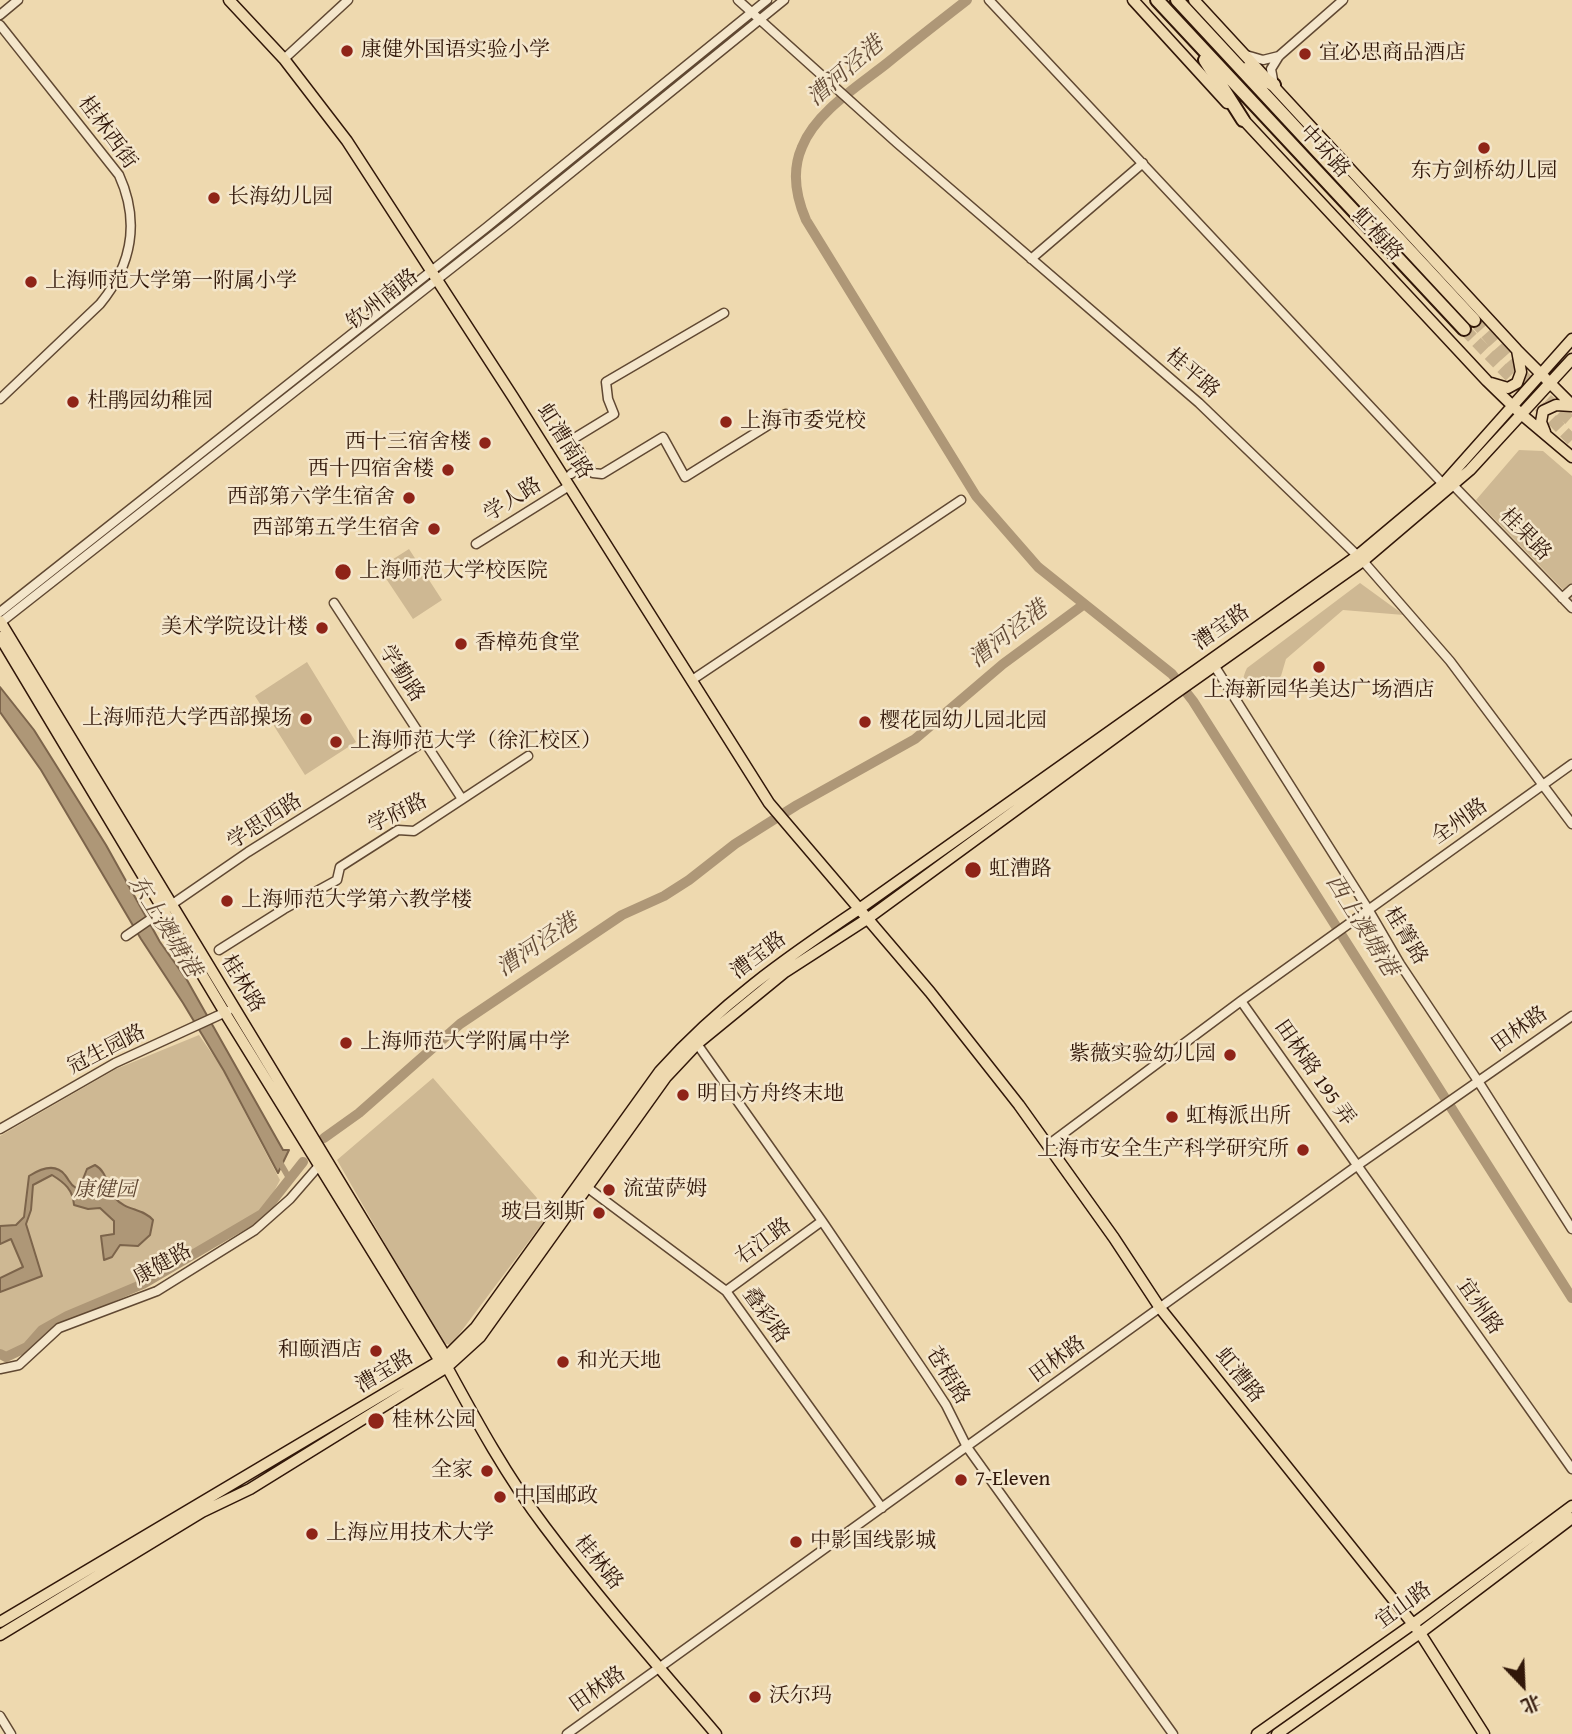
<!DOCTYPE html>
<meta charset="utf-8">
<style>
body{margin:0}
#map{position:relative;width:1572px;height:1734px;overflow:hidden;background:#eed9af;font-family:"Gentium Book Plus","Noto Serif SC",serif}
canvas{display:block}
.north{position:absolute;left:1488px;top:1650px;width:70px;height:70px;-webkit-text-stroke:5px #f4e6cb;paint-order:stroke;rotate:157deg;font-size:19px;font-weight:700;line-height:28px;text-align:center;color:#311709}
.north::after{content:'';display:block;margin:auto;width:24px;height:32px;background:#311709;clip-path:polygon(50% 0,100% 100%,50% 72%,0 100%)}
</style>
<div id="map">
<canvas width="1572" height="1734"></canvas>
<div class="north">北</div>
</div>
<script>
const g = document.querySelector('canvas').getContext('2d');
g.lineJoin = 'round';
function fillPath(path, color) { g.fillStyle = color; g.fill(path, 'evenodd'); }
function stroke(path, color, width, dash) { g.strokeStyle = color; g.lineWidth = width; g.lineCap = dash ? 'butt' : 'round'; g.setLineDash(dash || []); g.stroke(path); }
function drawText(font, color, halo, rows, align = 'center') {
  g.font = font + ' "Gentium Book Plus","Noto Serif SC",serif'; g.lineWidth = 5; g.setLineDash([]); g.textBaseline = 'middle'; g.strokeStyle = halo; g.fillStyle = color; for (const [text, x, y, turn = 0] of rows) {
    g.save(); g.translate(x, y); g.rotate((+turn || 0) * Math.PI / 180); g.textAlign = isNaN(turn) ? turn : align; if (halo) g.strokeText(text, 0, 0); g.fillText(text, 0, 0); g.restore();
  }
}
const green = new Path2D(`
 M1519,450L1543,451L1572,476V599L1476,500Z
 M409,549L442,600L413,619L379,568Z
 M1360,583L1404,615L1343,610L1286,659L1281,676L1252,698C1242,688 1241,680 1247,668Z
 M307,662L356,742L305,775L255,696Z
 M199,1035L220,1065L280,1180L262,1214L143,1284L67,1316L42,1330L27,1347L6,1357L0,1353V1136L116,1069Z
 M433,1078L550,1213L451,1345L442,1343L337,1160Z`);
const water = new Path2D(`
 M0,687L34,730L106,845L160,942L187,980L283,1150H289L278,1173L224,1071L183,1003L141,939L41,770L0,712Z
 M95,1165C108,1172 107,1188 115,1198C126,1211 143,1208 153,1220L150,1235L138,1246L120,1245L112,1257L104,1260L101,1236L114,1234V1221L100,1208L88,1209L74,1205C73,1190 65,1183 52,1175L33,1185L31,1210L26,1224L42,1276L0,1292V1278L23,1267L11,1239L0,1244V1226L16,1225L24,1217L29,1176C40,1169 55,1162 65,1175C70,1181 69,1184 76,1188L81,1184L87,1169Z`);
const canal = new Path2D(`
 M278,1159L289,1178`);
const river = new Path2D(`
 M967,0C940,21 913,42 886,64C858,86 815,113 802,147C791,172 796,197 806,220L976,496L1038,567L1172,674L1193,701L1572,1298
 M324,1138L359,1113L460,1024L622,915L664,896L689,880L735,844L797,805L915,739L1003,664L1083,605
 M0,1354L6,1357L27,1347L42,1330L67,1316L143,1284L262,1214L303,1162`);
const highwayTunnel = new Path2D(`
 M1474,320L1533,387L1572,422
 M1464,329L1572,440`);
const minor = new Path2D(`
 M738,0L897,143L1199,403L1363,561L1450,661L1572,824
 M989,0L1443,484
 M0,15L18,0
 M0,25L119,175C140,221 132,265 100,304L0,399
 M1246,55L1263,60L1279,56
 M284,59L348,0
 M1274,85L1271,69L1279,56L1343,0
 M1031,259L1143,163
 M586,464L573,439L614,414L608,399L606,382L724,313
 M571,474L586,464L593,473L602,474L663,437L685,477L786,414
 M1453,485L1572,608
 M476,544L569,486
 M1562,598L1572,589
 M334,603L462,799
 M0,612L487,227L767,0
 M0,623L509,223L784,0
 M1212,662L1368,909L1400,964L1478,1081L1572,1229
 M692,680L961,500
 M126,936L248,852L425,741
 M219,950L284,909L337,880L340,867L398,830L414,831L528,756
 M1241,1001L1572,1469
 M695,1041L822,1221L927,1376L946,1405L967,1447L1173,1734
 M0,1129L115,1063L228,1011
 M1048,1145L1241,1001L1572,764
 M584,1185L726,1291L882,1508
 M726,1291L822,1221
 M0,1369L19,1365L59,1328L157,1291L255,1230L290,1199L323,1161
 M0,1716L11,1734
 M567,1734L1358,1165L1572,1016`);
const major = new Path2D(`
 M229,0L284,59L347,141L513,397L769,803L930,992L1019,1105L1114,1238L1160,1308L1420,1633L1484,1734
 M1133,0L1227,103
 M1194,0L1517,350L1572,405
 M1240,116L1487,381L1521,414L1572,457
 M1491,383L1508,388L1517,383L1521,372L1517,350
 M1545,432L1541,422L1543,411L1556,405L1572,406
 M0,621L446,1357V1363
 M0,637L225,1013L440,1361L447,1367C477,1422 507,1477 545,1527C599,1599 658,1666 716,1734
 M0,1622L446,1357L476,1327L660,1071C719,1005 786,958 859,909L1357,556L1443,484L1572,339
 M0,1635L202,1512L250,1489L447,1367L480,1337L666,1077L697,1044L785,972L867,919L1173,695L1363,561L1470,470L1572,359
 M1257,1734L1413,1624L1572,1506
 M1277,1734L1420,1633L1572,1518`);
const highway = new Path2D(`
 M1157,0L1464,329
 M1177,0L1474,320
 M1205,60L1243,120
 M1246,69L1274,85`);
const markers = [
 [347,51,7,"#8f2418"],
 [1305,54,7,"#8f2418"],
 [1484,148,7,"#8f2418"],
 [214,198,7,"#8f2418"],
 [31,282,7,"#8f2418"],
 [73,402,7,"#8f2418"],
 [726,422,7,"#8f2418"],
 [485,443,7,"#8f2418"],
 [448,470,7,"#8f2418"],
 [409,498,7,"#8f2418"],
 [434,529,7,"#8f2418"],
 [343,572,9,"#8f2418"],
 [322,628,7,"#8f2418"],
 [461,644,7,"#8f2418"],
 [1319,667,7,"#8f2418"],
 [306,719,7,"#8f2418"],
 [865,722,7,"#8f2418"],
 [336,742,7,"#8f2418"],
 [973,870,9,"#8f2418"],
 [227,901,7,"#8f2418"],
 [346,1043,7,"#8f2418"],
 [1230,1055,7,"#8f2418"],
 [683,1095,7,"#8f2418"],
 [1172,1117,7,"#8f2418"],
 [1303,1150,7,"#8f2418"],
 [609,1190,7,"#8f2418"],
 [599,1213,7,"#8f2418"],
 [376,1351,7,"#8f2418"],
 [563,1362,7,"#8f2418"],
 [376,1421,9,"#8f2418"],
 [487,1471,7,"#8f2418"],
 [961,1480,7,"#8f2418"],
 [500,1497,7,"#8f2418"],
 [312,1534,7,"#8f2418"],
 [796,1542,7,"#8f2418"],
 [755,1697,7,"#8f2418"]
];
const poiNames = [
 ["康健外国语实验小学",361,51],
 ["宜必思商品酒店",1319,54],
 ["东方剑桥幼儿园",1484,172,"center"],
 ["长海幼儿园",228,198],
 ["上海师范大学第一附属小学",45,282],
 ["杜鹃园幼稚园",87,402],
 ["上海市委党校",740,422],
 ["西十三宿舍楼",471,443,"right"],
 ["西十四宿舍楼",434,470,"right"],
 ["西部第六学生宿舍",395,498,"right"],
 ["西部第五学生宿舍",420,529,"right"],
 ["上海师范大学校医院",359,572],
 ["美术学院设计楼",308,628,"right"],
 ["香樟苑食堂",475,644],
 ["上海新园华美达广场酒店",1319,691,"center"],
 ["上海师范大学西部操场",292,719,"right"],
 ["樱花园幼儿园北园",879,722],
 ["上海师范大学（徐汇校区）",350,742],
 ["虹漕路",989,870],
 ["上海师范大学第六教学楼",241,901],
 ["上海师范大学附属中学",360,1043],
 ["紫薇实验幼儿园",1216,1055,"right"],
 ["明日方舟终末地",697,1095],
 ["虹梅派出所",1186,1117],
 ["上海市安全生产科学研究所",1289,1150,"right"],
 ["流萤萨姆",623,1190],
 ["玻吕刻斯",585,1213,"right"],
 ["和颐酒店",362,1351,"right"],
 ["和光天地",577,1362],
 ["桂林公园",392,1421],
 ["全家",473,1471,"right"],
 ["7-Eleven",975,1480],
 ["中国邮政",514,1497],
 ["上海应用技术大学",326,1534],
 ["中影国线影城",810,1542],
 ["沃尔玛",769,1697]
];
const streetNames = [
 ["桂林西街",107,133,54],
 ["中环路",1324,152,47],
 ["虹梅路",1377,235,47],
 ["钦州南路",383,300,-38],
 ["桂平路",1192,374,41],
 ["虹漕南路",564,442,58],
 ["学人路",513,500,-32],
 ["桂果路",1525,535,46],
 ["漕宝路",1222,628,-35],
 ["学勤路",401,674,56],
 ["学府路",398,814,-26],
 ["学思西路",265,822,-33],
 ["全州路",1460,822,-35],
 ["桂箐路",1405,936,59],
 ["漕宝路",759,956,-37],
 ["桂林路",242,984,59],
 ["田林路",1520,1030,-35],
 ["冠生园路",107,1050,-27],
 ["田林路 195 弄",1314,1073,55],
 ["右江路",764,1242,-36],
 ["康健路",163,1265,-29],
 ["宜州路",1479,1307,55],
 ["叠彩路",765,1316,54],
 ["田林路",1058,1360,-36],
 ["漕宝路",385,1372,-31],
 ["苍梧路",947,1376,58],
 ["虹漕路",1239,1376,51],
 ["桂林路",598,1563,51],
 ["宜山路",1404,1606,-36],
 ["田林路",598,1690,-35]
];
const parkNames = [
 ["康健园",105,1191]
];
const waterNames = [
 ["漕河泾港",846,72,-41],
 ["漕河泾港",1009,635,-38],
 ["西上澳塘港",1361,926,58],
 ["东上澳塘港",164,927,58],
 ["漕河泾港",538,946,-34]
];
fillPath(green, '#ceb893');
fillPath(water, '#ae9777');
stroke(water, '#7c644b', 2);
stroke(canal, '#ae9777', 6);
stroke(river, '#ae9777', 10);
stroke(highwayTunnel, '#c8b28e', 12, [12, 6]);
stroke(minor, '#604832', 11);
stroke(major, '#311709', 13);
stroke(highway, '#311709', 16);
stroke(minor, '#f4e6cb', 8);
stroke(major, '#eed9af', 10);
stroke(highway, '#eed9af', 12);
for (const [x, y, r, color] of markers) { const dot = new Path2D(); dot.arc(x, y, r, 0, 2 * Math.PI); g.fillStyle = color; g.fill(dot); stroke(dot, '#f4e6cb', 2.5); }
drawText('21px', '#311709', '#f4e6cb', poiNames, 'left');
drawText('21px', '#311709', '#f4e6cb', streetNames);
drawText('italic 21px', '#604732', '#f4e6cb', parkNames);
drawText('italic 23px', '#634a35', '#f4e6cb', waterNames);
</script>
